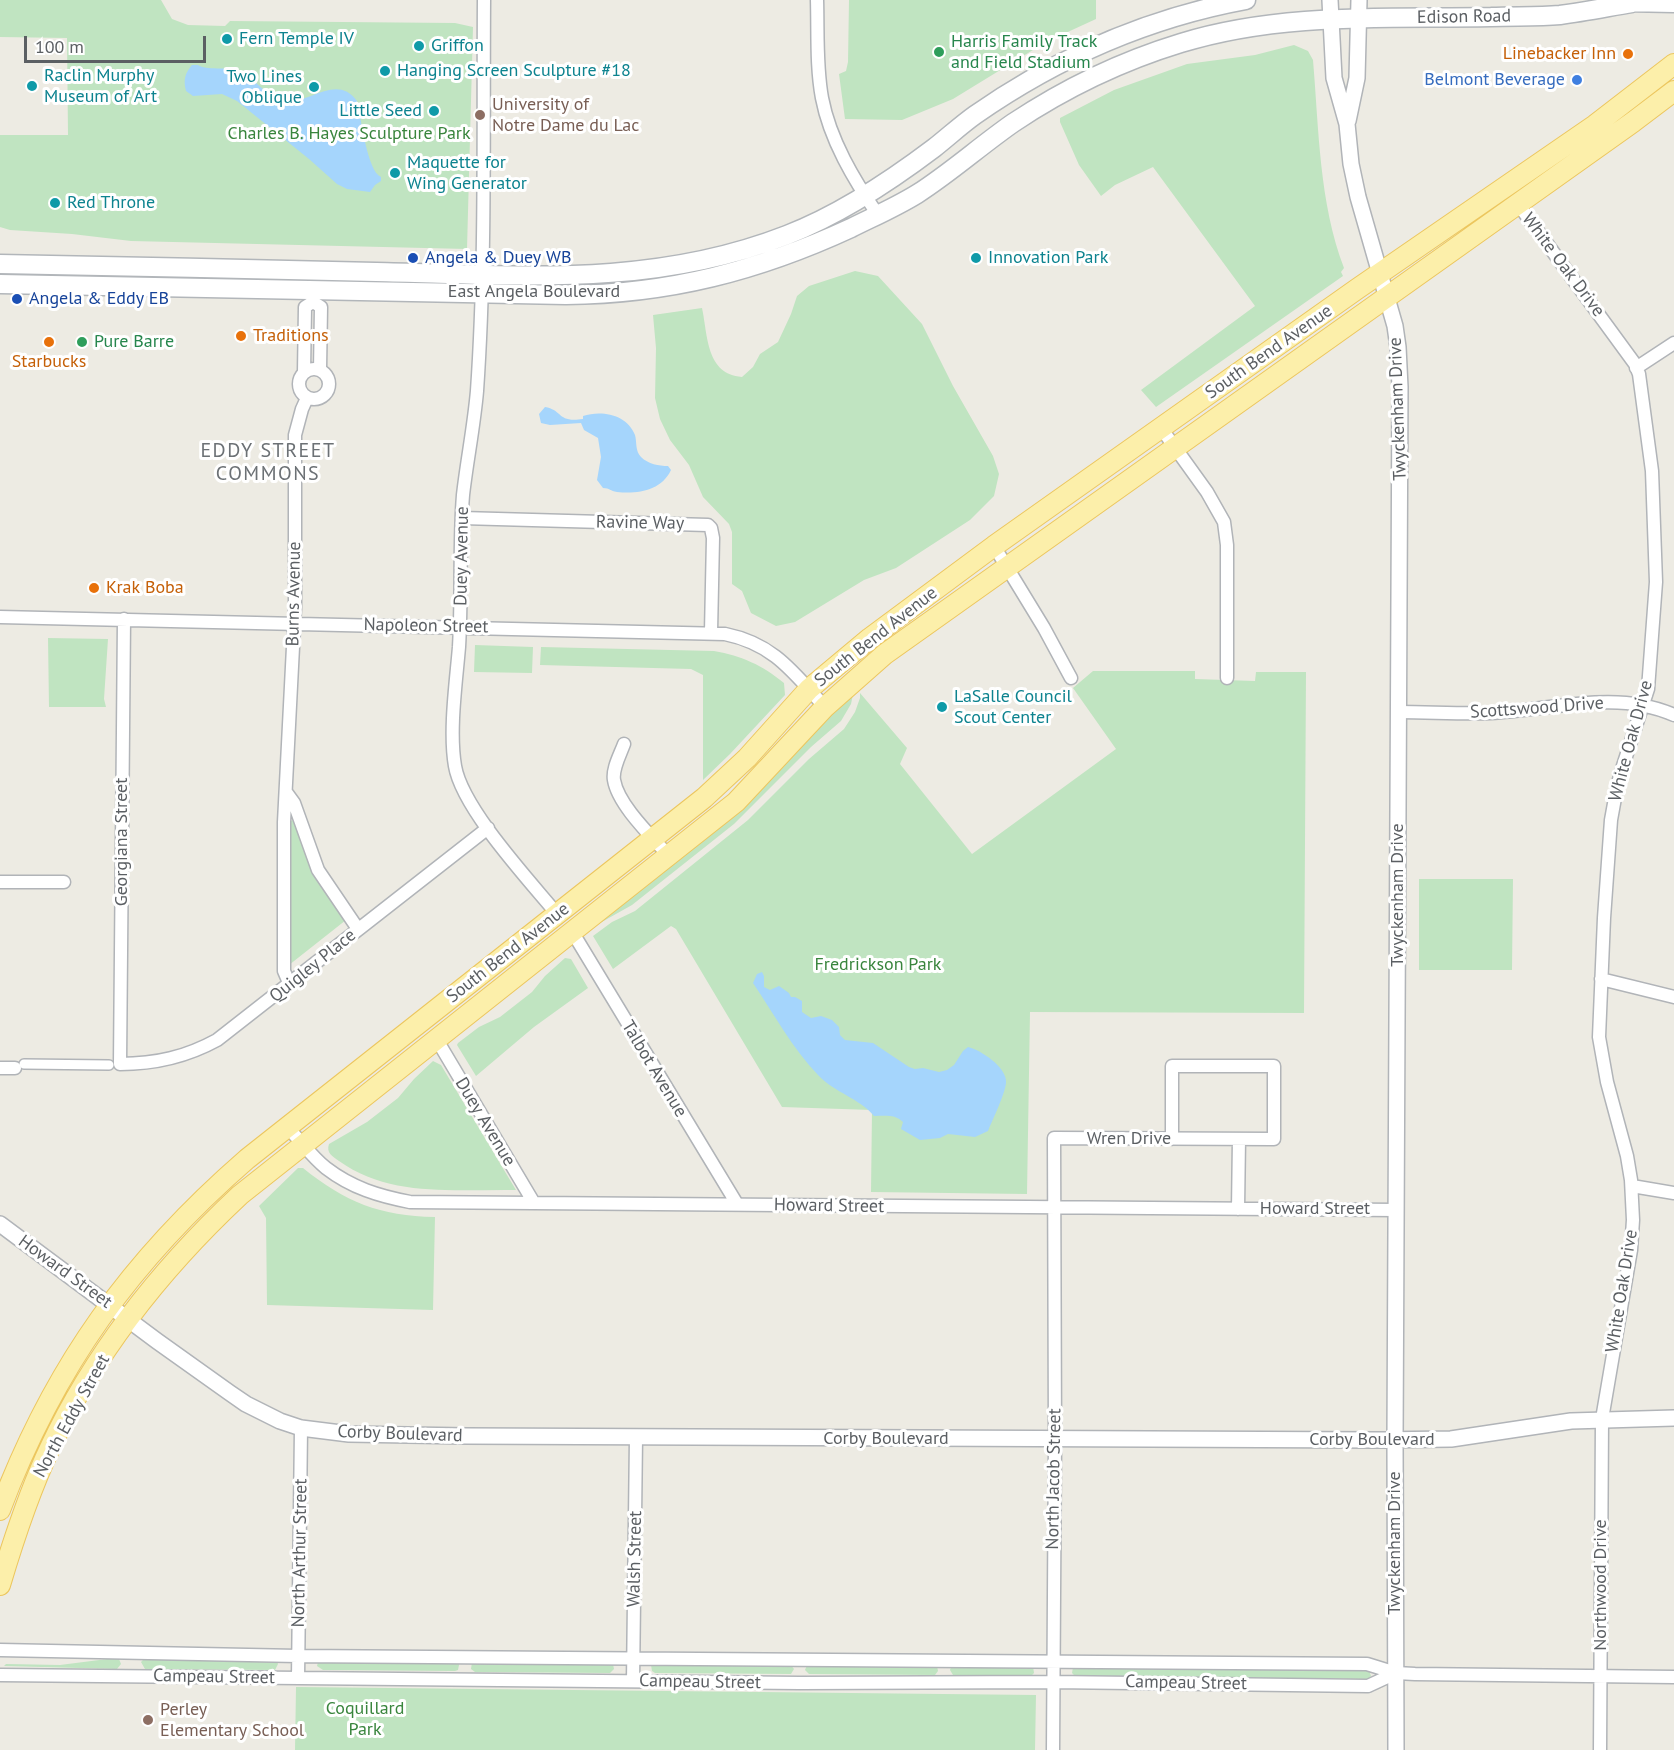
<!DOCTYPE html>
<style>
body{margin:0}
#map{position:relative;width:1674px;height:1750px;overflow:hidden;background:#edebe3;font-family:"PT Sans",sans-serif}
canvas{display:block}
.scale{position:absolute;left:24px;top:36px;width:182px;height:27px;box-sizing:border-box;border:3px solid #5b5f63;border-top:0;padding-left:8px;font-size:18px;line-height:21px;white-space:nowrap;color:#5b5f63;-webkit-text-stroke:4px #fff;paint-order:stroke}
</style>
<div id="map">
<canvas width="1674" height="1750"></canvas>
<div class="scale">100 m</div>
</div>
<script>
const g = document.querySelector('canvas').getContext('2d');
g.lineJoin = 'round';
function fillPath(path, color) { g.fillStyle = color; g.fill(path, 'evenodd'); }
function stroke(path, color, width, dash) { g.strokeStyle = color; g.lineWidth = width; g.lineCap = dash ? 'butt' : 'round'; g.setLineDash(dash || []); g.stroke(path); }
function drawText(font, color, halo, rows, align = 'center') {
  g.font = font + ' "PT Sans",sans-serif'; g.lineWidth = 6; g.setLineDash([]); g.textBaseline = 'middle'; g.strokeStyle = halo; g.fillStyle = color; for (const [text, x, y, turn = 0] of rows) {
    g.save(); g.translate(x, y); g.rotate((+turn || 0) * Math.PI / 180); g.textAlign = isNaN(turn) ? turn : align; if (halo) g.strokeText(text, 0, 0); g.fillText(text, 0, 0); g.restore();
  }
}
const green = new Path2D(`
 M0,0H161L172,19L188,25L225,26L230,21L455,23L473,27L467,249L131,241L72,234L10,230L0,227V135H68L67,38L0,37Z
 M849,0H1096V19L1046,42L953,99L902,120L845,119L839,74L846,71L848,62Z
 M1294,45L1308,51L1313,60C1319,130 1319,202 1344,268L1341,272L1343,276L1156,407L1141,390L1255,306L1153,167L1115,185L1101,196L1079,165L1060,122V118L1114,90L1187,64L1255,55Z
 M855,271L878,276L922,324L953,386L993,456L999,474L994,496L970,520L896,568L864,580L795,622L776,626L751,613L742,591L732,584V532L729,524L703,497L689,465L670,440L660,419L655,398L656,348L653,315L702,308C708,336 706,374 742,377L753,367L760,354L778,342L791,314L797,296L809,286Z
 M48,638L108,639L104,699L106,707H49Z
 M475,645L533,647L532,673L474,672Z
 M541,647L714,651C742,656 762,665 784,683L785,695L730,754L703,780V675L691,669L540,665Z
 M1093,671H1195V679L1255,681L1256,672H1306L1304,1013L1030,1012L1027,1194L871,1192L872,1110L782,1107L676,929L671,926L613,969L593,936L612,922L635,911L748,820L809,759L844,729L855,712L860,698V693L907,748L900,764L972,854L1116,749L1073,688Z
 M853,694L851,704L841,721L811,747L734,824L632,905L591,928Z
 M292,820L295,823L313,869L346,920L289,965L290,823Z
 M1419,879H1513L1512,970H1419Z
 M565,958L571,959L588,988L534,1027L476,1076L457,1045L458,1043L479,1027L500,1017L532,992L545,976Z
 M433,1061L441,1065L516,1190C457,1189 390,1198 339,1161C332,1156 326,1153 329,1144L367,1122L398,1098L414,1079Z
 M298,1168H303C345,1202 380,1216 435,1217L433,1310L267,1305L266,1218L259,1206Z
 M115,1658L119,1659L121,1664L117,1669L4,1666L6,1664L60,1665Z
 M145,1658L277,1661L278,1664L275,1670L145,1669L141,1662Z
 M318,1662H458L459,1665L458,1670L455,1671L323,1670L317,1666Z
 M472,1662L613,1664L614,1669L610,1673L475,1672L471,1669Z
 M790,1664L794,1669L791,1674L655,1673L652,1671L651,1665Z
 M807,1665L937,1666L938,1671L935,1675L809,1674L805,1670Z
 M1033,1666L1034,1673L1031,1676L953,1675L950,1670L951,1667Z
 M1073,1667L1359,1668L1369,1670L1371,1676L1368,1679L1075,1676L1072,1673Z
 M296,1687L1036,1695L1035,1750H295Z`);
const water = new Path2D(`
 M192,65H198C206,71 227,66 239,71C254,77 271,101 284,102C309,104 337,73 357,101C361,117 367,171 381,177V181L375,185L370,192L347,189L337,184L309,159L237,101L222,94L193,96L186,91C183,80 185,73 192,65Z
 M545,407C563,410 557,423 583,419V416C601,410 627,414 635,435C637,442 635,451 641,457C648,464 659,466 668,466L671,470C661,491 638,494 617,492C610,491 610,488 603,488L597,480L601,457L598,438L584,430L581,423L550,425L541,423L539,414Z
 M762,972L764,976V987L770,990L779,986L789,993L791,997H795L802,1001V1012L811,1018L821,1016L832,1020L839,1027L840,1035L845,1040L873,1043L909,1067L915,1069L923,1068L939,1072L947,1070L954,1065L963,1051L968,1047C981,1050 1006,1067 1006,1081C1007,1090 992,1121 988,1131L975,1137L948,1134L940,1138L920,1140L901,1129L903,1122C895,1114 885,1116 874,1116C859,1098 835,1093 818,1075C792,1048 774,1014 753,983L757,974Z`);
const pedestrian = new Path2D(`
 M24,1064L109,1065`);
const minor = new Path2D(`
 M484,0C483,130 486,261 477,391C474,426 467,460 463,495C459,545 462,597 459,647C456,683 449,731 455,766C462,808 528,879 557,914
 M817,0C818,32 816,66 822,98C830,140 854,180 878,215
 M1518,204L1635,364L1639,374L1652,471L1656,582L1648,689L1620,775L1615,798L1611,820L1604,918L1599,1037L1607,1082L1627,1156L1631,1180L1633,1220L1631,1250L1602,1419L1600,1750
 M313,302L321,307L320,370
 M1636,368L1674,343
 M299 384a15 15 0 1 1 30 0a15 15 0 1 1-30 0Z
 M304,372L305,307L313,302
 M1161,428L1207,492L1224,522L1227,545V678
 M462,518L708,525L711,528L713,538L711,632
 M994,546L1044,628L1071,678
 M0,617L725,634C774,644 793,672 825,707
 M124,619L120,1064C156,1064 186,1057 217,1040L488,828
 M1399,712C1429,712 1461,714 1491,713C1551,710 1616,689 1674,715
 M624,744C620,755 612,769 614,780C618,805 652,837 669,856
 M286,792L294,803L318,870L358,929
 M0,882H64
 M573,933L737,1204
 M1601,979L1674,997
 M290,985L284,971V822L295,608V435L302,409L307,398
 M437,1040L534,1203
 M0,1068H15
 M287,1127C300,1140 312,1157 326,1168C352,1188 379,1196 410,1202L1397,1210
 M1632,1186L1674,1193
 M1238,1209L1239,1139
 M0,1650L298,1656L1367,1664L1396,1673L1415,1674L1674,1677
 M0,1675L800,1683L1053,1682L1368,1686L1396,1673
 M298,1678L301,1428
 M633,1681L636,1437
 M1053,1750L1055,1439L1054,1138L1274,1139V1066H1172V1139`);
const tertiary = new Path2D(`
 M1330,0L1334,78L1347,124L1351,164L1358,197L1395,326L1398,347L1400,387L1395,1440L1396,1750
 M1348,121L1357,78L1359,0
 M0,1224L157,1341L230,1393L246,1404L280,1421L301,1428L349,1434L467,1436L1376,1440L1451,1439L1571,1421L1674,1418`);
const secondary = new Path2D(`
 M1623,2L1674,3
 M0,264C125,266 251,269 376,272C518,275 651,288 787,235C839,215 889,182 934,148C948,137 961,125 975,115C1057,58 1148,18 1246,0
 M0,284L566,295C669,294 758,271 851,228C873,217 896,207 917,194C950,173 980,146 1013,123C1064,89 1122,61 1181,43C1281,12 1388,19 1491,17C1514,16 1537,17 1560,15C1584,12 1608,7 1632,3`);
const primary = new Path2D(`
 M0,1510C54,1366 132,1259 247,1159L704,798L747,758L809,689L870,638L994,546L1357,289L1595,125L1674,64
 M0,1585C14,1538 29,1492 50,1448C95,1352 163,1267 240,1195L736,802L825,707L885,654L1633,122L1674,91`);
const markers = [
 [227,39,6,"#0f9aa8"],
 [419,46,6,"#0f9aa8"],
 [939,52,6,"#2e9e5b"],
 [1628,54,6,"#e8710a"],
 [385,71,6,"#0f9aa8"],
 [1577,80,6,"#3f7fe0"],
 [32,86,6,"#0f9aa8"],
 [314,87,6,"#0f9aa8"],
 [434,111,6,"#0f9aa8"],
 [480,115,6,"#8d6e63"],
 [395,173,6,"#0f9aa8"],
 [55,203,6,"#0f9aa8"],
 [413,258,6,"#1a4fb4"],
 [976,258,6,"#0f9aa8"],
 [17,299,6,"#1a4fb4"],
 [241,336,6,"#e8710a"],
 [49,342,6,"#e8710a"],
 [82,342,6,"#2e9e5b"],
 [94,588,6,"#e8710a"],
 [942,707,6,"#0f9aa8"],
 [148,1720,6,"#8d6e63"]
];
const streetNames = [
 ["Edison Road",1464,17,-1],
 ["White Oak Drive",1563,265,53],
 ["East Angela Boulevard",534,292],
 ["South Bend Avenue",1269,352,-35],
 ["Twyckenham Drive",1398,409,-92],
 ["Ravine Way",640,523,1],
 ["Duey Avenue",462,556,-89],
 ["Burns Avenue",294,594,-89],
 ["Napoleon Street",426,626,1],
 ["South Bend Avenue",876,637,-38],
 ["Scottswood Drive",1537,708,-4],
 ["White Oak Drive",1631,741,-75],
 ["Georgiana Street",122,842,-90],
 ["Twyckenham Drive",1398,895,-90],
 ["South Bend Avenue",508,953,-38],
 ["Quigley Place",313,966,-39],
 ["Talbot Avenue",654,1069,59],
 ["Duey Avenue",485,1122,59],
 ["Wren Drive",1129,1139],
 ["Howard Street",829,1206,1],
 ["Howard Street",1315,1209],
 ["Howard Street",65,1272,36],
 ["White Oak Drive",1622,1291,-81],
 ["North Eddy Street",72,1416,-61],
 ["Corby Boulevard",400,1434,2],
 ["Corby Boulevard",886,1439],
 ["Corby Boulevard",1372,1440],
 ["North Jacob Street",1054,1479,-89],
 ["Twyckenham Drive",1395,1543,-90],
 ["North Arthur Street",300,1553,-89],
 ["Walsh Street",635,1559,-89],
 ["Northwood Drive",1601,1585,-90],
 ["Campeau Street",214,1677,1],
 ["Campeau Street",700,1682,1],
 ["Campeau Street",1186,1683,1]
];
const cultureNames = [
 ["Fern Temple IV",239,39],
 ["Griffon",431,46],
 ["Hanging Screen Sculpture #18",397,71],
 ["Raclin Murphy",44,76],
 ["Museum of Art",44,97],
 ["Two Lines",302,77,"right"],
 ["Oblique",302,98,"right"],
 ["Little Seed",422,111,"right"],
 ["Maquette for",407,163],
 ["Wing Generator",407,184],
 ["Red Throne",67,203],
 ["Innovation Park",988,258],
 ["LaSalle Council",954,697],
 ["Scout Center",954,718]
];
const leisureNames = [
 ["Harris Family Track",951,42],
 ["and Field Stadium",951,63],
 ["Pure Barre",94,342]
];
const foodNames = [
 ["Linebacker Inn",1616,54,"right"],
 ["Traditions",253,336],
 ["Starbucks",49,362,"center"],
 ["Krak Boba",106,588]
];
const shopNames = [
 ["Belmont Beverage",1565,80]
];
const educationNames = [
 ["University of",492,105],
 ["Notre Dame du Lac",492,126],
 ["Perley",160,1710],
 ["Elementary School",160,1731]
];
const parkNames = [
 ["Charles B. Hayes Sculpture Park",349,134],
 ["Fredrickson Park",878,965],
 ["Coquillard",365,1709],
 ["Park",365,1730]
];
const transitNames = [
 ["Angela & Duey WB",425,258],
 ["Angela & Eddy EB",29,299]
];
const neighbourhoodNames = [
 ["EDDY STREET",268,451],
 ["COMMONS",268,474]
];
fillPath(green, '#c0e4c1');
fillPath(water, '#a5d5fc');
stroke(pedestrian, '#b1b4b8', 12);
stroke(minor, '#b1b4b8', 15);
stroke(tertiary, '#b1b4b8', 18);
stroke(secondary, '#b2b6ba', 21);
stroke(primary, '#ecc65e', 22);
stroke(pedestrian, '#fff', 9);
stroke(minor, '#fff', 12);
stroke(tertiary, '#fff', 15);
stroke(secondary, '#fff', 18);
stroke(primary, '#fcefaa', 20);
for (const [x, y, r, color] of markers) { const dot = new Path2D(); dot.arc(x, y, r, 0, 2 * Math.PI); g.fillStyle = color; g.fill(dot); stroke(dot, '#fff', 2); }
drawText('18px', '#5b5f63', '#fff', streetNames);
drawText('18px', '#0d838f', '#fff', cultureNames, 'left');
drawText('18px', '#27864d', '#fff', leisureNames, 'left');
drawText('18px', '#c56008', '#fff', foodNames, 'left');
drawText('18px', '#366cbe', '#fff', shopNames, 'right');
drawText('18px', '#785e54', '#fff', educationNames, 'left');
drawText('18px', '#39853d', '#fff', parkNames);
drawText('18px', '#164399', '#fff', transitNames, 'left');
g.letterSpacing = '1.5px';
drawText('20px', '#6c7175', '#fff', neighbourhoodNames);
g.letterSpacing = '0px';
</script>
